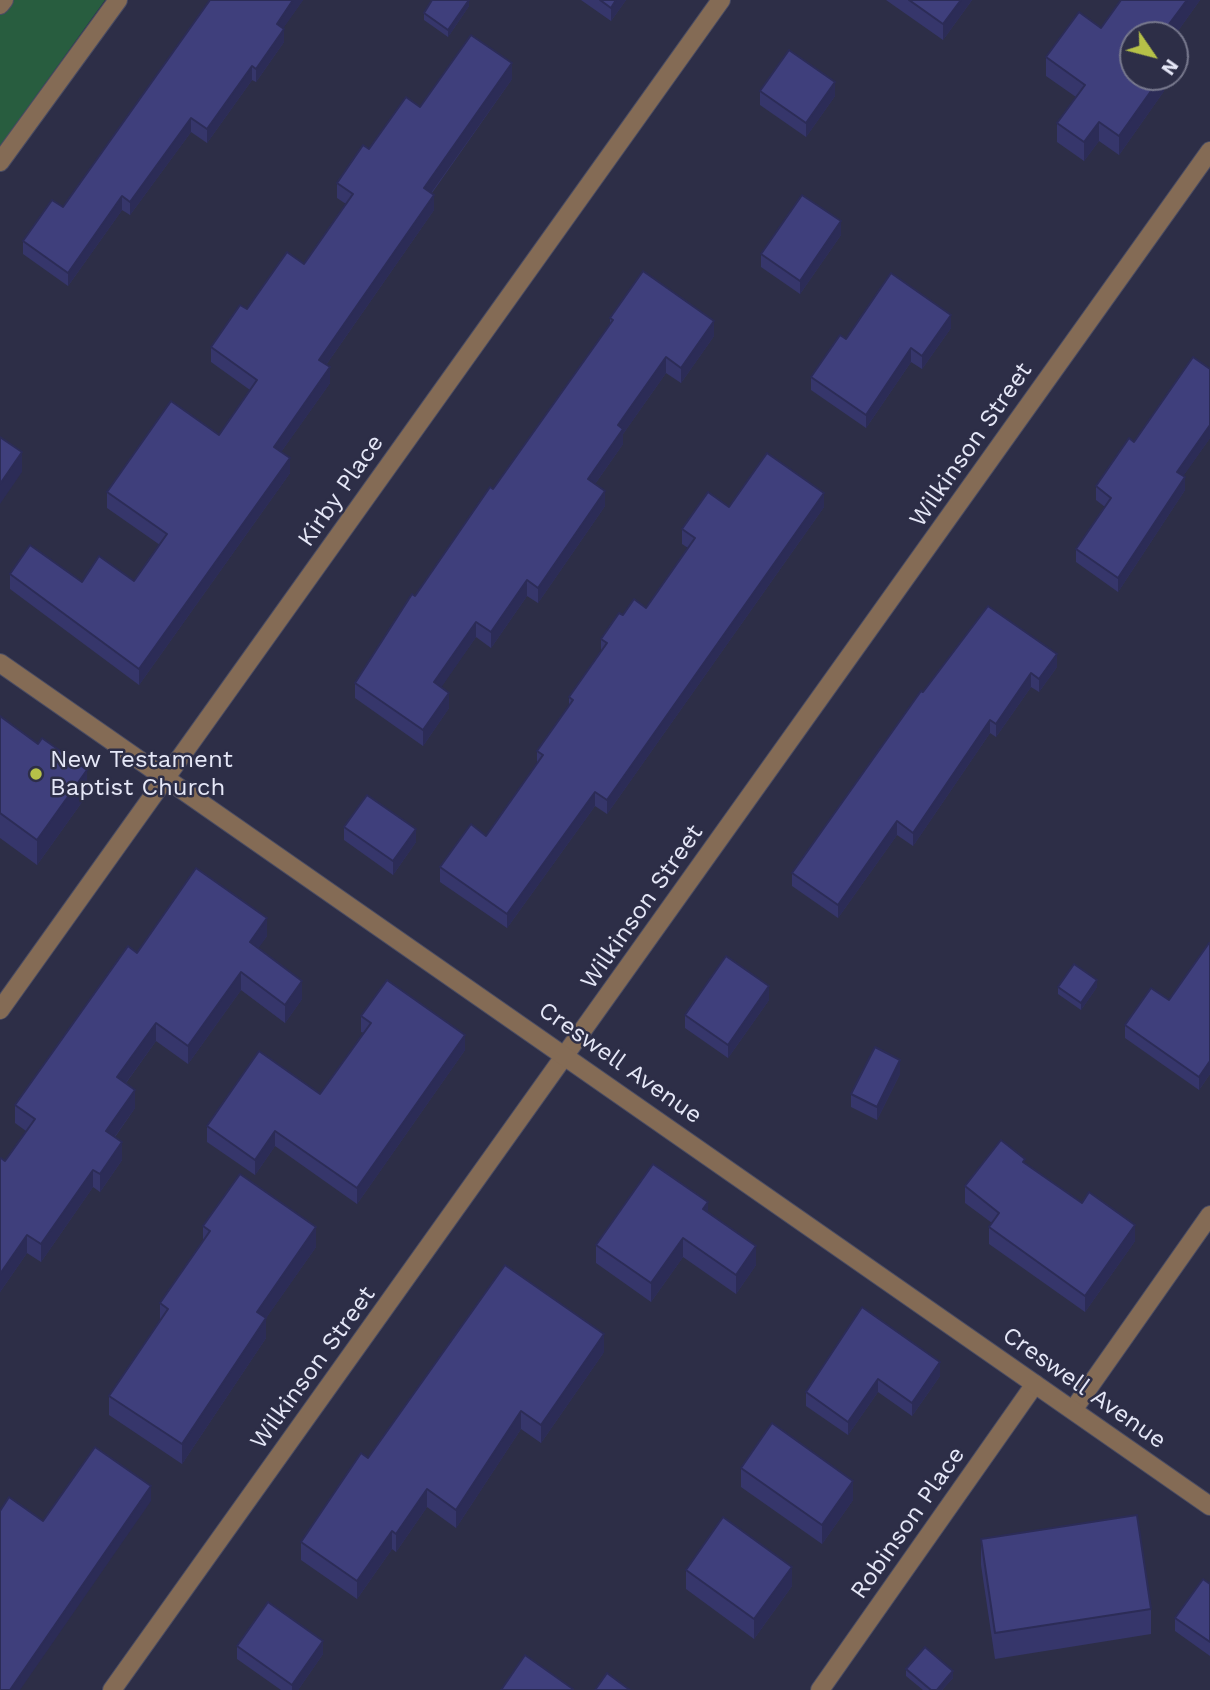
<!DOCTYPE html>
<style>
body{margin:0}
#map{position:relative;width:1210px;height:1690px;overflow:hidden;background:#2d2e47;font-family:"Work Sans",sans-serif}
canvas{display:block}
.north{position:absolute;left:1119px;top:21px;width:70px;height:70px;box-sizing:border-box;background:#2d2e47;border:2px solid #77788d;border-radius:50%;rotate:125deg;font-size:19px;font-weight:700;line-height:28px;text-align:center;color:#e5e7f7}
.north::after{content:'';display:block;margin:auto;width:24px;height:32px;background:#b6c148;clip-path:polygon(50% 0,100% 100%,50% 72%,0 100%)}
</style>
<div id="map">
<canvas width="1210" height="1690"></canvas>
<div class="north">N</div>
</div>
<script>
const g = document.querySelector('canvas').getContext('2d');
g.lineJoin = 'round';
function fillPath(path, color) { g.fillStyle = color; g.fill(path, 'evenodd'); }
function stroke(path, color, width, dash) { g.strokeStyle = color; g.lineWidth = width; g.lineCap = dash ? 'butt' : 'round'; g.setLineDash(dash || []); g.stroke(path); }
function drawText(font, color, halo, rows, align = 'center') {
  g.font = font + ' "Work Sans",sans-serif'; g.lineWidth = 5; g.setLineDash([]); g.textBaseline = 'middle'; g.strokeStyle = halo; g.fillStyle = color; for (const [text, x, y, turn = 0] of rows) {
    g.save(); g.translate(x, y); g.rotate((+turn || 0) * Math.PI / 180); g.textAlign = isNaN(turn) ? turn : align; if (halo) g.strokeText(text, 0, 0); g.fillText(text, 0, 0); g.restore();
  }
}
const green = new Path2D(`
 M0,0H105L0,146Z`);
const minor = new Path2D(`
 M0,5L4,0
 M0,162L118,0
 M0,1010L721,0
 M1073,1410L1210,1215
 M112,1690L1210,151
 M820,1690L1035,1384`);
const tertiary = new Path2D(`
 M0,663L1210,1506`);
const wall = new Path2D(`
 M210,0H303L283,28L284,42L256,82L252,80L207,143L191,132L130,215L122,210L68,286L23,254V241L63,207Z
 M469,0V6L448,37L424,20V13Z
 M581,0H626L611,21Z
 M886,0H972L943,40Z
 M1200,0L1175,35H1133V77H1164V91L1119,155L1099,141L1084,161L1057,142V123L1076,97L1046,76V57L1101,28Z
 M512,79L432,193L434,210L326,365L330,383L281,452L290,473L139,685L10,589V574L82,582L134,581L160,545L107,508V492L219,435L250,390L211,362V347L247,309L304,264L346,204L337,198V183L369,149L420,107Z
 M760,91L835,96L806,137L760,105Z
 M841,235L800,294L761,267V254Z
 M610,318L714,336L681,383L666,373L623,434V444L595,484L605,506L538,603L527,596L491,648L476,637L441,687L449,708L423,746L355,698V683L415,596L493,489L610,324Z
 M951,328L922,369L911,362L866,428L811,390V377L846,339Z
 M1210,369V438L1183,476L1185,490L1118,592L1076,562V549L1105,507L1096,500V486L1134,442Z
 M729,507H824L607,814L595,806L507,928L440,882V867L486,836L537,763V751L569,707V697L601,652V639L623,615L646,608L688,548L682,544V529Z
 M1057,667L1039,692L1031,687L996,737L990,733L913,846L897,835L838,918L792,886V873L923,692Z
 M0,716L87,795L37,865L0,838Z
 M344,827L416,842L393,875L344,840Z
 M267,936L258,948L302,999L285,1023L241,990L188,1064L156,1041L126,1083L135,1108L115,1137L122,1160L100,1192L93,1187L41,1262L27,1253L0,1292V1159L5,1161L26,1131L15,1123V1105L137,953Z
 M1210,944V1074L1199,1090L1125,1038V1025L1169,1000Z
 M1058,987H1097L1081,1010L1058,994Z
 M769,1000L728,1058L685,1028V1015Z
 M361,1016L465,1050L357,1204L275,1146L255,1175L207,1142V1126L320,1094L364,1033L361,1032Z
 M900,1074L877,1120L851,1107V1094Z
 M1025,1163L1135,1241L1085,1312L989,1244V1227L992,1223L965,1203V1186Z
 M708,1213L756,1265L736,1294L683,1257L651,1302L596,1263V1245Z
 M203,1226L316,1247L266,1318V1338L182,1464L109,1415V1396L160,1321V1303L203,1241Z
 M862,1307L940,1376L912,1416L878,1392L848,1435L806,1406V1392Z
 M604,1352L541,1443L521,1429L456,1528L427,1507L396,1552L392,1549L357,1599L301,1560V1542L368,1458Z
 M741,1468L853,1500L822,1544L741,1487Z
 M981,1539L1151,1609V1634L995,1659L981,1565Z
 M686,1570L792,1586L754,1639L686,1589Z
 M1210,1584V1656L1175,1631V1618Z
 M237,1646L323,1654L298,1690H281L237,1659Z
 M906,1669L953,1678L942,1690H923L906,1676Z`);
const shadedWall = new Path2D(`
 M293,0H303L277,37V24Z
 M469,0V6L448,37V30Z
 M616,0H626L611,21V8Z
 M961,0H972L943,40V24Z
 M1187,0H1200L1175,35H1161Z
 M284,29V42L256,82V69Z
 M512,63V79L424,203V188Z
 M252,66V80L207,143V129Z
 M1161,77H1164V91L1119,155V136Z
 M835,82V96L806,137V123Z
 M191,118V132L130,215V202Z
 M1099,122V141L1084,161V142Z
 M434,195V210L319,375V360Z
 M122,196V210L68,286V273Z
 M841,221V235L800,294V281Z
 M951,315V328L922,369V356Z
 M714,321V336L681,383V368Z
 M911,348V362L866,428V415Z
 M666,357V373L623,434V444L588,494V479L618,425Z
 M330,367V383L274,462V447Z
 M1210,425V438L1177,485V472Z
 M22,452V472L0,504V484Z
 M290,458V473L139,685V669Z
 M1185,477V490L1118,592V578Z
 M605,491V506L538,603V588Z
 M824,493V507L607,814V800Z
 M527,580V596L491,648V632Z
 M476,622V637L434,698V682Z
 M1057,654V667L1039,692V679Z
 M1031,673V687L996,737V724Z
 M449,693V708L423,746V730Z
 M990,720V733L913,846V833Z
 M87,770V795L37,865V840Z
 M595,792V806L507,928V914Z
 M897,821V835L838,918V905Z
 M416,829V842L393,875V861Z
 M267,918V936L250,960V942Z
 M241,972V990L188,1064V1046Z
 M1097,980V987L1081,1010V1003Z
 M302,981V999L285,1023V1005Z
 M769,986V1000L728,1058V1045Z
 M156,1023V1041L117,1095V1077Z
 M465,1035V1050L357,1204V1188Z
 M900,1060V1074L877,1120V1107Z
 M1210,1061V1074L1199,1090V1077Z
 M135,1090V1108L106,1149V1131Z
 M275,1131V1146L255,1175V1160Z
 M122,1142V1160L100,1192V1174Z
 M93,1170V1187L41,1262V1244Z
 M708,1202V1220L703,1209Z
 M1135,1225V1241L1085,1312V1296Z
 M316,1227V1247L257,1331V1312Z
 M27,1235V1253L0,1292V1274Z
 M683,1238V1257L651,1302V1283Z
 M756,1246V1265L736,1294V1275Z
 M266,1318V1338L182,1464V1444Z
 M604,1334V1352L541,1443V1425Z
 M940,1362V1376L912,1416V1403Z
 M878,1379V1392L848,1435V1422Z
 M521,1411V1429L456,1528V1510Z
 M853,1481V1500L822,1544V1525Z
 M151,1486V1501L20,1690H10Z
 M427,1489V1507L396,1552V1534Z
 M392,1531V1549L357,1599V1581Z
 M792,1567V1586L754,1639V1619Z
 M323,1641V1654L298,1690H292V1685Z
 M953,1671V1678L942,1690H937Z`);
const building = new Path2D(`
 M210,0H293L277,24L284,29L256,69L252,66L207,129L191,118L130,202L122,196L68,273L23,241L52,200L63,207Z
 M432,0H469L448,30L424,13Z
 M600,0H616L611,8Z
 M909,0H961L943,24Z
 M1121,0H1187L1161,35H1133V77H1161L1119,136L1099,122L1084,142L1057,123L1085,85L1046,57L1079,12L1101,28Z
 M471,35L512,63L424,188L434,195L319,360L330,367L274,447L290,458L139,669L10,574L30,545L82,582L99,556L134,581L167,534L107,492L171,401L219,435L257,380L211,347L240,305L247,309L287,252L304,264L353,194L337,183L363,145L369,149L406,97L420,107Z
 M789,50L835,82L806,123L760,91Z
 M802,195L841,221L800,281L761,254Z
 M643,271L714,321L681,368L666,357L618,425L623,429L588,479L605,491L538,588L527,580L491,632L476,622L434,682L449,693L423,730L355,683L412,594L415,596L490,487L493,489L613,320L610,318Z
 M891,273L951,315L922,356L911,348L866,415L811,377L840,335L846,339Z
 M1193,357L1210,369V425L1177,472L1185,477L1118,578L1076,549L1111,498L1096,486L1129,438L1134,442Z
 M0,437L22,452L0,484Z
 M767,453L824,493L607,800L595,792L507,914L440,867L471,824L486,836L543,755L537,751L573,700L569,697L607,643L601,639L619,613L623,615L634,599L646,608L695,538L682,529L708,492L729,507Z
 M988,606L1057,654L1039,679L1031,673L996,724L990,720L913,833L897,821L838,905L792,873L921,691L923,692Z
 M0,716L38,744L42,738L87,770L37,840L0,813Z
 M367,795L416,829L393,861L344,827Z
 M196,868L267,918L250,942L302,981L285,1005L241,972L188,1046L156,1023L117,1077L135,1090L106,1131L122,1142L100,1174L93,1170L41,1244L27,1235L0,1274V1159L1,1158L5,1161L35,1119L15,1105L128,946L137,953Z
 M1209,943L1210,944V1061L1199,1077L1125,1025L1151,988L1169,1000Z
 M726,956L769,986L728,1045L685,1015Z
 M1074,964L1097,980L1081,1003L1058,987Z
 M387,980L465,1035L357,1188L275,1131L255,1160L207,1126L259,1051L320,1094L371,1023L361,1016Z
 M875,1047L900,1060L877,1107L851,1094Z
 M1001,1140L1025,1159L1023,1162L1082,1203L1089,1192L1135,1225L1085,1296L989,1227L999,1213L965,1186Z
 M653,1164L708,1202L703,1209L756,1246L736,1275L683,1238L651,1283L596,1245Z
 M240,1174L316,1227L257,1312L266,1318L182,1444L109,1396L168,1309L160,1303L210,1231L203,1226Z
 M505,1265L604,1334L541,1425L521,1411L456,1510L427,1489L396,1534L392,1531L357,1581L301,1542L361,1453L368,1458Z
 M862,1307L940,1362L912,1403L878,1379L848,1422L806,1392Z
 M772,1423L853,1481L822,1525L741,1468Z
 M95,1447L151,1486L10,1690H0V1511L9,1497L43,1521Z
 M1137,1515L1151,1609L995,1633L981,1539Z
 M723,1517L792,1567L754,1619L686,1570Z
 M1203,1579L1210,1584V1642L1175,1618Z
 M268,1602L323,1641L292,1685L237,1646Z
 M925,1647L953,1671L937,1690H931L906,1669Z
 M525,1655L573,1689V1690H501Z
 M607,1673L630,1690H595Z`);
const markers = [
 [36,774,7,"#b6c148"]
];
const streetNames = [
 ["Wilkinson Street",971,445,-55],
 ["Kirby Place",341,491,-55],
 ["Wilkinson Street",642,907,-55],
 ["Creswell Avenue",620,1063,35],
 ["Wilkinson Street",313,1368,-54],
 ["Creswell Avenue",1084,1388,35],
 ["Robinson Place",908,1523,-55]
];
const poiNames = [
 ["New Testament",50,760],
 ["Baptist Church",50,788]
];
fillPath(green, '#285d3f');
stroke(minor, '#4a4c63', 20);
stroke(tertiary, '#4a4c63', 20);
stroke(minor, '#846b55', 18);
stroke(tertiary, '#846b55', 18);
fillPath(wall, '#36366b');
fillPath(shadedWall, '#2c2c57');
fillPath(building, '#3f3f7c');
stroke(building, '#2c2c57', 2);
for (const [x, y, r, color] of markers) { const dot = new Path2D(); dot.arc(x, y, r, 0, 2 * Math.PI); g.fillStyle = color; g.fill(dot); stroke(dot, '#2d2e47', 2.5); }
drawText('24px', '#e5e7f7', '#2d2e47', streetNames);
drawText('24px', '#e5e7f7', '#2d2e47', poiNames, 'left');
</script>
